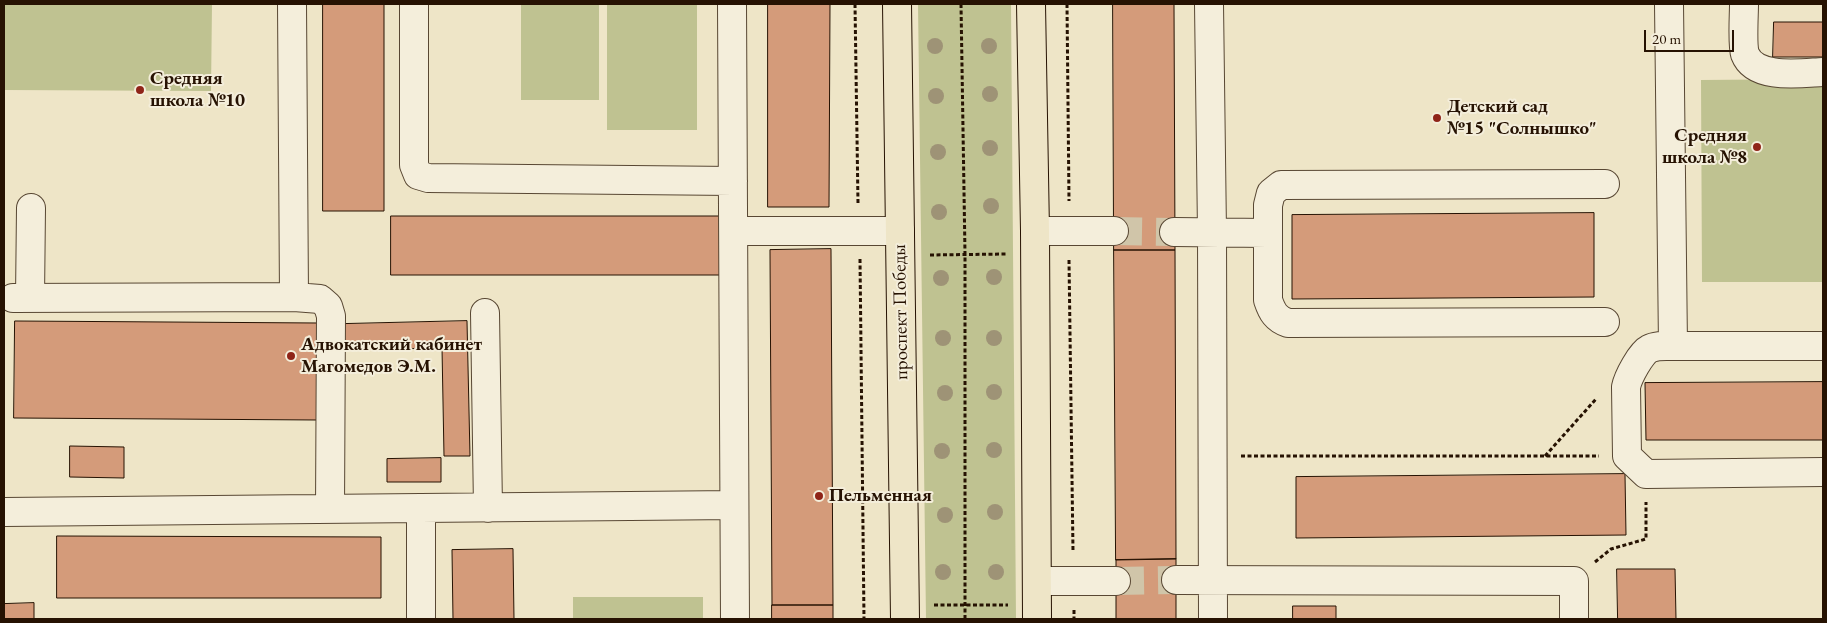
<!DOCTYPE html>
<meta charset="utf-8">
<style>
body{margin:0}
#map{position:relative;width:1827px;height:623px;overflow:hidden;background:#eee5c7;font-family:"EB Garamond",serif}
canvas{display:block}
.frame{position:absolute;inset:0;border:5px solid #261202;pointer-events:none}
.scale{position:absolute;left:1644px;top:30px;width:90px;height:22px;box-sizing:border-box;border:2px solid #261202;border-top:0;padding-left:6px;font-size:15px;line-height:18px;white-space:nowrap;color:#261202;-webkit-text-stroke:4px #f4eedb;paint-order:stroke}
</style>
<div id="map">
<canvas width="1827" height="623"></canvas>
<div class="frame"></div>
<div class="scale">20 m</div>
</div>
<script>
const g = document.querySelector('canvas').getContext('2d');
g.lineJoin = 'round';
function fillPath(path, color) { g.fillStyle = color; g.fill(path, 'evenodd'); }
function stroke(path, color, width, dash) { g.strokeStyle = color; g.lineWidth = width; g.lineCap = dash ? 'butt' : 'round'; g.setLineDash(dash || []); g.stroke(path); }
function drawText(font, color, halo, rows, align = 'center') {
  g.font = font + ' "EB Garamond",serif'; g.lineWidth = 4; g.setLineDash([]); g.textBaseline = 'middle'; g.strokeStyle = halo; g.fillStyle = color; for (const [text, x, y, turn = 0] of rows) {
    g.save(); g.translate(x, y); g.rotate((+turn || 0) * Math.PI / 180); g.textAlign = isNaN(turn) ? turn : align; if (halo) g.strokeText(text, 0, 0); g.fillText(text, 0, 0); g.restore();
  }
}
const green = new Path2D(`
 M4,4H212L211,91L4,90Z
 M521,4H599V100H521Z
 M607,4H697V130H607Z
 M918,4H1011L1016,619H926Z
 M1823,79V282H1702L1701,80Z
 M573,597H703V619H573Z`);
const building = new Path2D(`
 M323,4H384V211H323Z
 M768,4H830L829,207H768Z
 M1113,4H1174L1175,250H1114Z
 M1774,22H1823V57H1773Z
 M1594,213V297L1292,299V215Z
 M391,216H721V275H391Z
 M831,249L833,605H772L770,250Z
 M1114,250H1175L1176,559L1116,560Z
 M15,321L318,323L317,420L14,418Z
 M467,321L470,456H444L442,348L344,350V324Z
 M1823,382V440H1646L1645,383Z
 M70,446L124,447V478L70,477Z
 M441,458V482H387V459Z
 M1625,474L1626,535L1296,538V477Z
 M57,536L381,537V598H57Z
 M513,549L514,619H453L452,550Z
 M1176,559V619H1116V560Z
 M1617,569H1675L1676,619H1618Z
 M34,603V619H4V604Z
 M772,605H833V619H772Z
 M1293,606H1336V619H1293Z`);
const minorTunnel = new Path2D(`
 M1114,231L1174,232
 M1116,581L1176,580`);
const path = new Path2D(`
 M855,4L858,203
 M961,4L965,254V619
 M1067,4L1069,201
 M930,255L1006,254
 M860,259L864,619
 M1069,260L1073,551
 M1241,456H1599
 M1545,456L1596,399
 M1595,562L1611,549L1646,539V502
 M934,605H1008
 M1074,610V619`);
const minor = new Path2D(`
 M292,4L294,297L320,299L328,306L331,316L330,509
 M414,4V165L418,175L428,178L733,181
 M732,4L735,619
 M1209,4L1212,232L1213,619
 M1669,4L1673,346C1666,346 1656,345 1649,349C1641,353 1628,377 1626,387L1627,456L1646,474L1823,472
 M1744,4C1744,15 1742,45 1745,54C1755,80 1801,73 1823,72
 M734,231H900
 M1035,231H1114
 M1174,232L1267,233
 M13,298L294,297
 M30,298L31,208
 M485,313L488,508
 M1605,322L1288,323C1276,319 1272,312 1268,300V205L1271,193L1281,185L1605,184
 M1673,346H1823
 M421,509V619
 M4,512L734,505
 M1176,580L1574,581V619
 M1037,581H1116`);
const major = new Path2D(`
 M897,4L905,619
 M1031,4L1035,231L1037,619`);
const trees = [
 [935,46],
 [989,46],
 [990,94],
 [936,96],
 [990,148],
 [938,152],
 [991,206],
 [939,212],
 [994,277],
 [941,278],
 [943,338],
 [994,338],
 [994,392],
 [945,393],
 [994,450],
 [942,451],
 [995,512],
 [945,515],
 [943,572],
 [996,572]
];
const markers = [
 [140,90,5,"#8f2418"],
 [1437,118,5,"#8f2418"],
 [1757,147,5,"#8f2418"],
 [291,356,5,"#8f2418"],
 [819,496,5,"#8f2418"]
];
const poiNames = [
 ["Средняя",150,79],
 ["школа №10",150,101],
 ["Детский сад",1447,107],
 ["№15 \"Солнышко\"",1447,129],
 ["Средняя",1747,136,"right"],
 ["школа №8",1747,158,"right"],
 ["Адвокатский кабинет",301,345],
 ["Магомедов Э.М.",301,367],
 ["Пельменная",829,496]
];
const streetNames = [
 ["проспект Победы",901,312,-91]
];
fillPath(green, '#bfc291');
fillPath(building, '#d49b7a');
stroke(building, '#261202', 1);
stroke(minorTunnel, '#d0c5a9', 28, [28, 14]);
stroke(minor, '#584733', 30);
stroke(major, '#261202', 30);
stroke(path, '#261202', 3, [4, 2.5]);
stroke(minor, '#f4eedb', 28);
stroke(major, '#eee5c7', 28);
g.fillStyle = '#9e9376';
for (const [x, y] of trees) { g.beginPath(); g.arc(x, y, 8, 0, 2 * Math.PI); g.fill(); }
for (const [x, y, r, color] of markers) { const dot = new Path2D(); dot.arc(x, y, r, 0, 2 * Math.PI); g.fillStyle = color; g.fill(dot); stroke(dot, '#f4eedb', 2); }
drawText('bold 19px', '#261202', '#f4eedb', poiNames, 'left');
drawText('19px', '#261202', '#f4eedb', streetNames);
</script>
